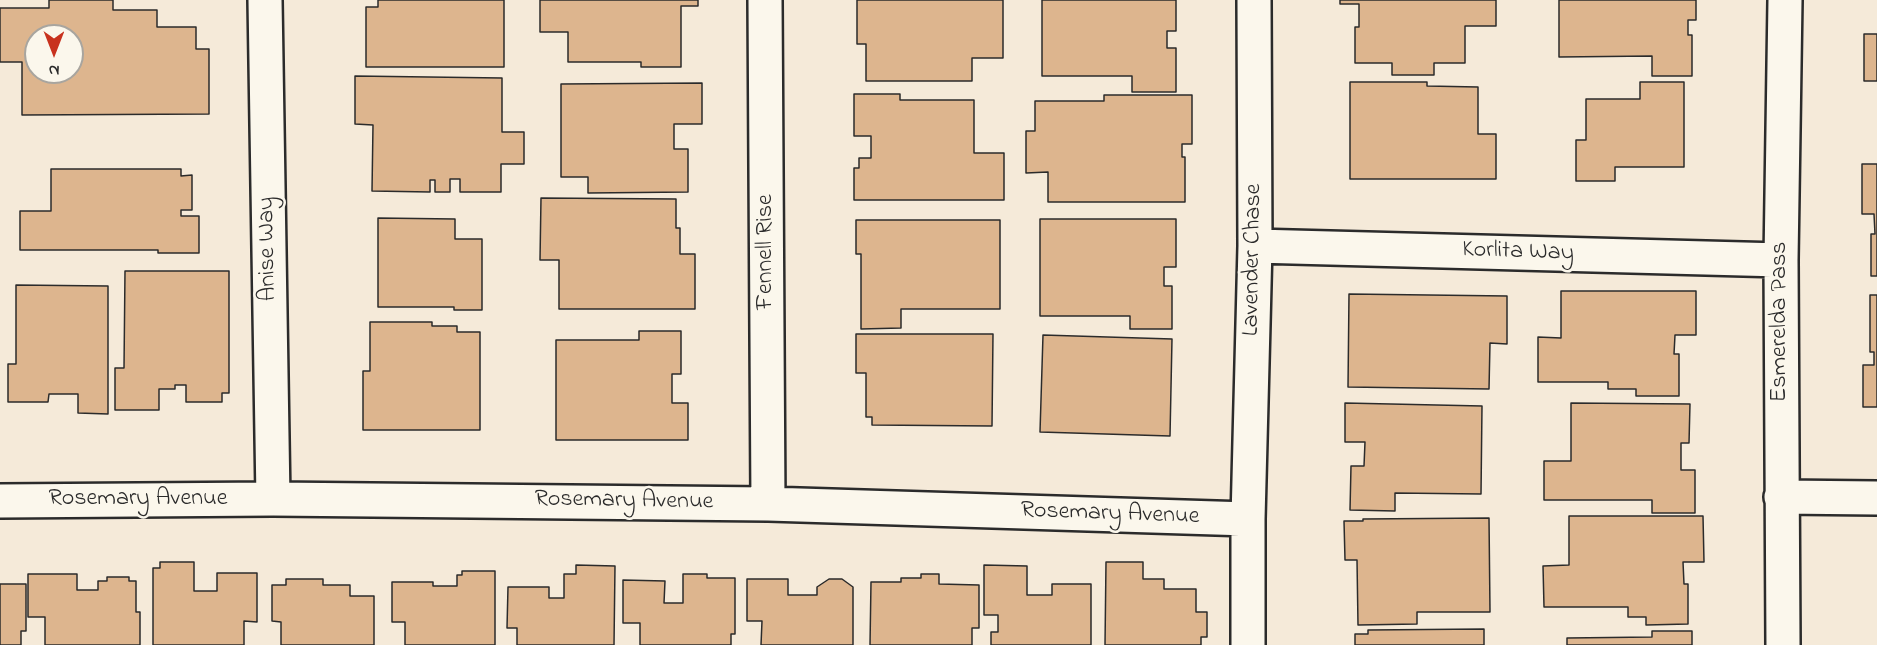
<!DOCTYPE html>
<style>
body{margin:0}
#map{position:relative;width:1877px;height:645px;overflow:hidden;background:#f5ead9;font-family:"Indie Flower",sans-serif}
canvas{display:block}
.north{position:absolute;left:24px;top:24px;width:60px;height:60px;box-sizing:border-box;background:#fbf7ec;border:2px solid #a8a59f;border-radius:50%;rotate:180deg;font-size:16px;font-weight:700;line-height:24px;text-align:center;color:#2b2b2b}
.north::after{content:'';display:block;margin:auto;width:21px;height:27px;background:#c8321e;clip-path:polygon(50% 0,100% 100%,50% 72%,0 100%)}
</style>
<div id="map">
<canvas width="1877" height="645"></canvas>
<div class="north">N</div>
</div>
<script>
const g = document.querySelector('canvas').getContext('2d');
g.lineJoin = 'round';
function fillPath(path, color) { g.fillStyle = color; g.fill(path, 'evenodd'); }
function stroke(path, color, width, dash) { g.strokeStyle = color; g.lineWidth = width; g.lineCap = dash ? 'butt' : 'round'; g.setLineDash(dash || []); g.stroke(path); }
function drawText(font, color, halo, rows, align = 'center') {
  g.font = font + ' "Indie Flower",sans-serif'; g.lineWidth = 5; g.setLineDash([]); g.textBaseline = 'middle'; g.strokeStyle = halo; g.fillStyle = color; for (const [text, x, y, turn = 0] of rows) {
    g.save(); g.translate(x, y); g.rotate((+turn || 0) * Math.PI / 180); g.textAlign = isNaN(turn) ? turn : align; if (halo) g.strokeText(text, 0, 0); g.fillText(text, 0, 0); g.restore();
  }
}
const building = new Path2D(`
 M49,0H113V10H157V27H196V49H209V114L22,115V62H0V8H49ZM36,36H72V72H36Z
 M378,0H504V67H366V7H378Z
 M540,0H698V6H681V67H641V62H568V32H540Z
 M857,0H1003V58H972V81H866V44H857Z
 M1042,0H1176V31H1167V48H1176V92H1132V76H1042Z
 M1340,0H1496V26H1465V63H1434V75H1392V63H1355V27H1359V4H1340Z
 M1559,0H1696V20H1688V35H1692V76H1652V56L1559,57Z
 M1864,34H1877V81H1864Z
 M355,76L502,78V132H524V164H501V192H460V179H450V192H435V180H430V192L372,191L373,125L355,124Z
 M1350,82H1427V86L1478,87V134H1496V179H1350Z
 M1640,82H1684V167H1615V181H1576V140H1586V99H1640Z
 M702,83V124H674V149H688V192L588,193V177H561V84Z
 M854,94H900V100H974V153H1004V200H854V168H859V158H871V136H854Z
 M1104,95H1192V144H1182V157H1185V202H1048V172L1026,173V131H1035V101H1104Z
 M1862,164H1877V276H1871V234H1875L1874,214H1862Z
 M51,169H181V176L192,175V210H181V216H199V253H158V250H20V211H51Z
 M541,198L676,199V228H680V254H695V309H559V260H540Z
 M378,218L455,219V239H482V310H454V307H378Z
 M1040,219H1176V267H1164V286H1172V329H1130V316H1040Z
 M856,220H1000V309H901V328L861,329V254H856Z
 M125,271H229V393H222V402H186V385H175V389H159V410H115V368H124Z
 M16,285L108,286V414L78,413V394H49L48,402H8V364H16Z
 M1561,291H1696V335H1675L1674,354H1679V396H1636V389H1608V382H1538V337L1561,338Z
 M1349,294L1507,296V344L1490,343L1489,389L1348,387Z
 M1870,295H1877V407H1863V365H1874V352H1870Z
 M370,322H432V326H457V332H480V430H363V371H370Z
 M639,331H681V374H672V403H688V440H556V340H639Z
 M856,334H993L992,426L872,425V417H866V373H856Z
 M1043,335L1172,339L1170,436L1040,432Z
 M1345,403L1482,406L1481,494L1395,493V511L1350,510L1351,466H1364L1365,442H1345Z
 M1571,403L1690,404L1689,443H1681V470H1695V513H1652V500H1544V461H1571Z
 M1569,516H1703L1704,562H1683L1684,584H1688V624L1646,625V617H1628V607H1544L1543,566L1569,565Z
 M1489,518L1490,612H1417V624L1358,625L1357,560H1345L1344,521H1363V519Z
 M160,562H194V591H217V573H257V622L244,621V645H153V568H160Z
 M1106,562H1143V579H1164V589H1196V612H1207V637H1201V645H1105Z
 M576,565L615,566L614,645H517V628H507L508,587H549V598H564V574H576Z
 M984,565L1027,566V595H1052V584H1091V645H991V632H998V615H984Z
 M462,571H495V645H405V622H392V582H433V586H457V575H462Z
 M28,574H77V590H98V581H107V577H129V581H136V612H140V645H45V617H28Z
 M683,574H707V578H735V634H731V645H640V623H623V580L665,581L664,603H683Z
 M921,574H939V584L979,585V628H972V645H870L871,582H901V578H921Z
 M286,579H323V585H350V596H374V645H281V622L272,621V585H286Z
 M747,579H788V595H817V587L829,579H842L853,587V645H761L762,621H747Z
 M0,584H26V631H21V645H0Z
 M1484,629V645H1355V634H1368V630Z
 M1652,631H1692V645H1567V638L1652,637Z`);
const minor = new Path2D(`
 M265,0L273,499
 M765,0L768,504
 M1255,246L1781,260
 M1781,497L1877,498
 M0,501L273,499L768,504L1248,519
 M1248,645V519L1255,246L1254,0
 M1783,645L1781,260L1785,0`);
const streetNames = [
 ["Anise Way",269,249,-91],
 ["Fennell Rise",767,252,-90],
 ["Korlita Way",1518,253,2],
 ["Lavender Chase",1254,260,-89],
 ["Esmerelda Pass",1781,322,-90],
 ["Rosemary Avenue",138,500],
 ["Rosemary Avenue",624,502,1],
 ["Rosemary Avenue",1110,515,2]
];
fillPath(building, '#ddb58e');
stroke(building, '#2b2b2b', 1.5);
stroke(minor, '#2b2b2b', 38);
stroke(minor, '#fbf7ec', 33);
drawText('24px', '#2b2b2b', '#fbf7ec', streetNames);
</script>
